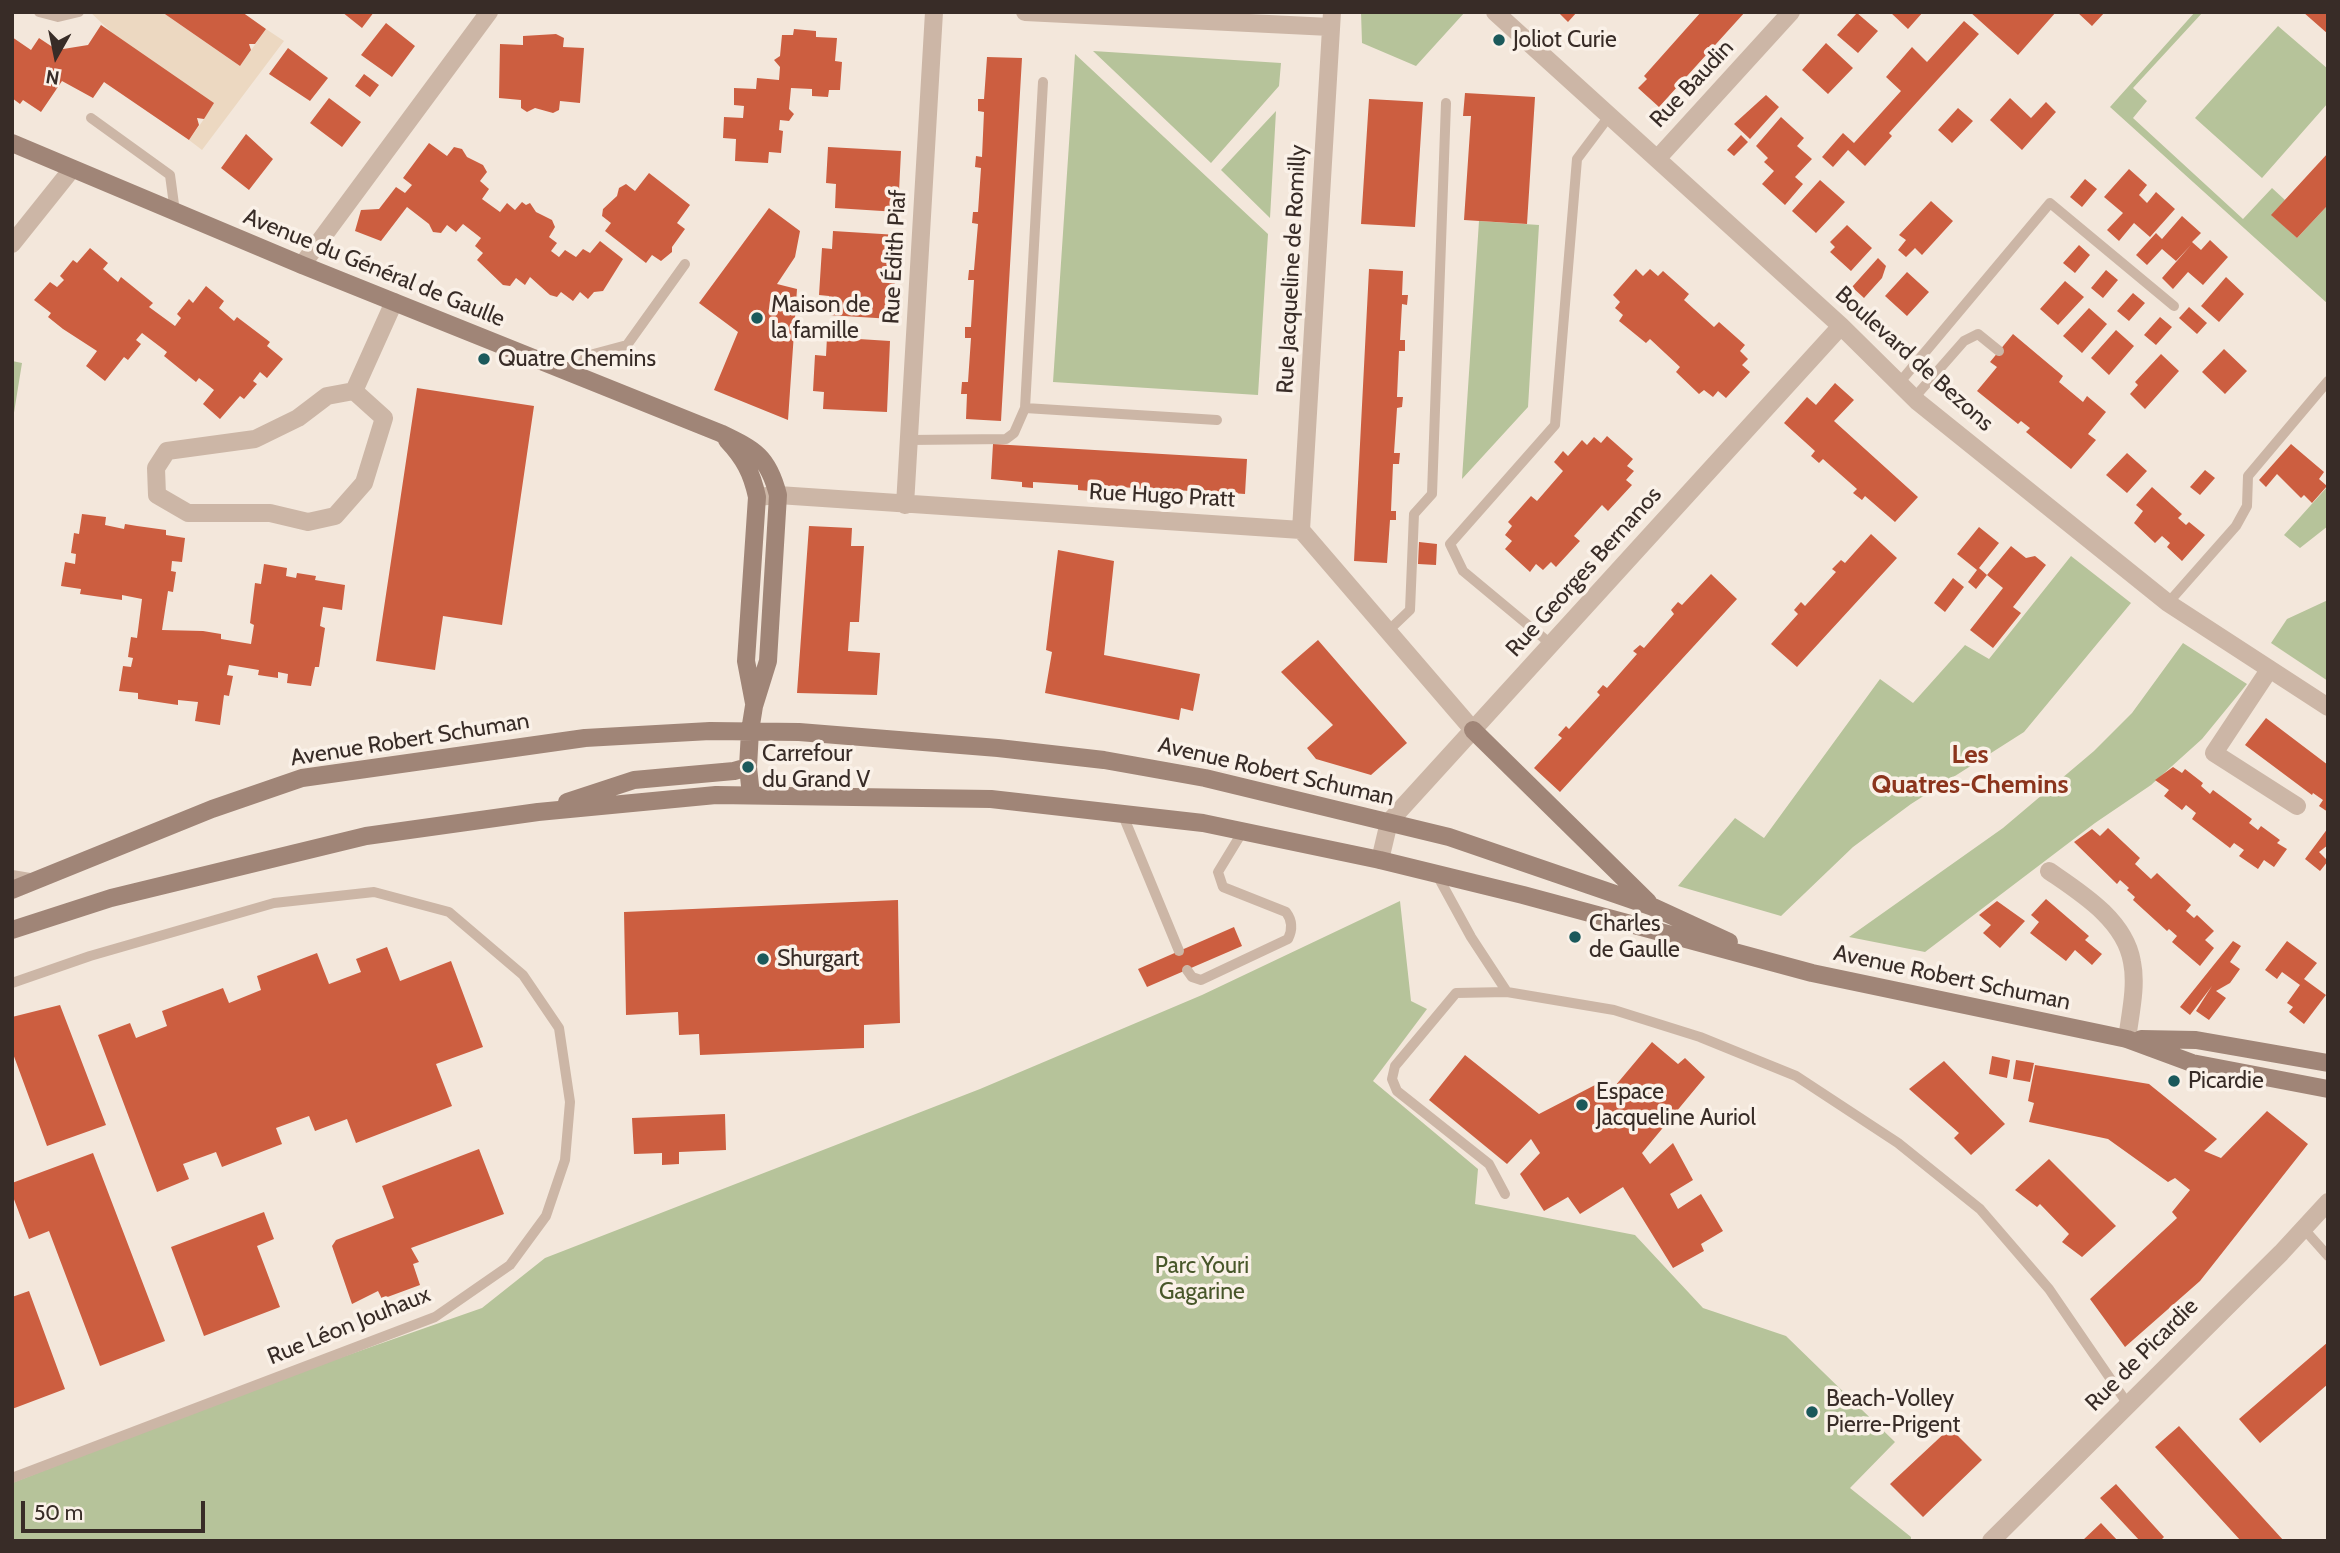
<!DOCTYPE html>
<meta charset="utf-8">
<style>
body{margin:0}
#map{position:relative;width:2340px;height:1553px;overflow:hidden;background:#f3e7db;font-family:Cabin,sans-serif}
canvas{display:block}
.frame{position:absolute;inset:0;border:14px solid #382c27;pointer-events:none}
.north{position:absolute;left:21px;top:21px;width:70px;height:70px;-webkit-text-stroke:5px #faf1e8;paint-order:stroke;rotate:189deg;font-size:19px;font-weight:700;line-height:28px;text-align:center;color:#382c27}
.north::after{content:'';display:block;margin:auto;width:24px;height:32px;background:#382c27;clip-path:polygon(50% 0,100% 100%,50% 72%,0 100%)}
.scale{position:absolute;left:21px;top:1501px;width:184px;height:32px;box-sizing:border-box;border:4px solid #382c27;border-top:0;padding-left:9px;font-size:21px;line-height:24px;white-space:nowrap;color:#382c27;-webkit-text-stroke:5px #faf1e8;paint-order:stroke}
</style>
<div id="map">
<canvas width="2340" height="1553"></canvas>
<div class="frame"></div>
<div class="north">N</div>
<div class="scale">50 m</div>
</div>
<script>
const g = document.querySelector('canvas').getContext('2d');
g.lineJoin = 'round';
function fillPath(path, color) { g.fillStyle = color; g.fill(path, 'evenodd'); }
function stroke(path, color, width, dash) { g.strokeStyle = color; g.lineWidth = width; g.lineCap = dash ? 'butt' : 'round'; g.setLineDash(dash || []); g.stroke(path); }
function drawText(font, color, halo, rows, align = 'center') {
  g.font = font + ' Cabin,sans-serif'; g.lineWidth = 7; g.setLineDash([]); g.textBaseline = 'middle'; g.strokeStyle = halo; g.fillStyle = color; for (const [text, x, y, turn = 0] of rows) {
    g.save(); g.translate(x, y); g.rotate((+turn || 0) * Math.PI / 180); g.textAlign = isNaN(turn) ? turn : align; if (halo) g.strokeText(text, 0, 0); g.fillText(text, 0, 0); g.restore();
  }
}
const green = new Path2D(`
 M1361,12H1465L1416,66L1362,43Z
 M2195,12H2203L2133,88L2147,101L2133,118L2243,219L2272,188L2285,200L2272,215L2297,238L2328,205V304L2110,107Z
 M2278,26L2328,69V103L2262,178L2195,118Z
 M1093,51L1281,63L1279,86L1211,163Z
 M1075,54L1268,234L1258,395L1053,382Z
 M1276,111L1270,218L1221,170Z
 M1479,221L1539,225L1528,407L1462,479Z
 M12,361L22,363L12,425Z
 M2328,486V526L2300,548L2284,535Z
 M2071,556L2131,603L2024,732L1911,804L1853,847L1781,916L1678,886L1735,818L1764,838L1880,679L1913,703L1965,645L1989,659Z
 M2328,600V681L2271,643L2287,619Z
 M2183,643L2247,684L2202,739L2151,785L2095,823L1925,952L1849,937L2003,828L2094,751L2132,713Z
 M1400,901L1411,1001L1427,1009L1373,1081L1478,1169L1475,1204L1635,1235L1703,1308L1786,1336L1895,1442L1850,1488L1911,1537V1541H12V1483L271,1382L482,1308L545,1258L980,1089L1202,995Z`);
const plaza = new Path2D(`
 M90,12H162L240,66L266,29L284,41L202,150L189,140L204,119Z`);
const building = new Path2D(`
 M162,12H242L266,29L255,44H249L251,50L240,66Z
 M342,12H374L362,28Z
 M1558,12H1577L1568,22Z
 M1701,12H1745L1659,107L1638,88L1647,79L1644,76Z
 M1890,12H1923L1908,29Z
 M1970,12H2056L2018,55Z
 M2077,12H2105L2092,26Z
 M2303,12H2328V34Z
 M1857,13L1878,31L1858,53L1837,35Z
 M1964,21L1979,34L1889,133L1892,136L1865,166L1848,150L1833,167L1822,157L1843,133L1854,143L1901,91L1886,77L1912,47L1927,62Z
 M386,23L415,46L392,77L361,55Z
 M101,25L214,103L204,119L197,118L199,125L189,140L104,82L93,98L62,81L41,112L23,100L20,104L12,98V37L31,50L39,38L57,50L88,45Z
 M794,29L816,31V37L837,38L835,61L842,62L840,90H829L828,97L812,96V89L791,88L789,109L794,114L789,121L780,120L779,130L783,131L781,153L769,152L768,163L735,161L736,139L723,138L724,117L743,118L744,106L734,105V88L756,89L757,78L779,80L780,67L774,60L780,56L782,35H793Z
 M556,34L564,38L563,47L584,48L580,103L560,101L559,110L553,113L535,108L527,112L521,108V100L499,98L500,44L523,45V36Z
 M1826,43L1853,68L1828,94L1802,70Z
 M288,48L328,78L310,101L269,74Z
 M987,57L1022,58L1001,421L966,419L967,394H961L962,382H968L971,338H965V327H971L974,280H968L969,270H974L978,224L972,223L973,212H978L981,168L975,167L976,156L982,157L984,112L978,111V99H984Z
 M364,74L379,85L370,97L355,86Z
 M1465,93L1535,97L1527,224L1464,220L1471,116H1463Z
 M1766,95L1779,107L1750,139L1734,124Z
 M329,98L361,122L342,147L310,123Z
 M2010,98L2031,118L2046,102L2056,112L2022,150L1990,120Z
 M1369,99L1423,102L1415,227L1361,224Z
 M1958,108L1973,121L1952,143L1938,130Z
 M1781,117L1804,138L1797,146L1812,159L1795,177L1803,184L1785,205L1762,184L1774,171L1764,162L1768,158L1756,146Z
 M246,134L273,159L249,190L221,168Z
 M1741,135L1748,142L1734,156L1727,150Z
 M429,143L447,156L454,147L462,149L467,157L483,165L487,172L480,181L489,189L482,199L500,212L507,203L515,210L522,202L526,205L530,203L536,212L552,220L555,227L549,237L557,243L551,251L559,257L565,250L576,257L583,249L590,253L600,241L623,259L603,291L594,292L588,299L580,292L573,301L561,292L557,297L550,295L530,277L525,285L516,278L510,286L503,285L477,260L483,253L475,246L481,238L463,224L456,232L447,225L441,233L433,232L429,224L407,207L381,241L355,231L361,210L379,209L396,187L405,193L412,185L403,178Z
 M828,147L901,151L898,212L835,208L836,184L826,183Z
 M2328,153V205L2297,238L2271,215Z
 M2129,169L2147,185L2139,195L2147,203L2156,192L2175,209L2150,237L2134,223L2119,241L2107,230L2123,213L2104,197Z
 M649,173L690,205L677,223L685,229L672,247V252L661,261L652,255L646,263L605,231L611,223L602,216L603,209L617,196L619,188L626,184L635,191Z
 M2085,179L2097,189L2082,207L2070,197Z
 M1820,180L1845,202L1816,233L1792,211Z
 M1931,201L1953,221L1922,255L1915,248L1906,257L1898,250L1906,240L1899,235Z
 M769,208L800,231L795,257L777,284L797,289L788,420L714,390L738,332L699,303Z
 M2182,216L2201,233L2192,242L2201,250L2210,240L2228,257L2203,285L2188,272L2173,289L2162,278L2191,245L2176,261L2162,249L2147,265L2136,255L2156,233L2162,239Z
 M1847,225L1872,248L1851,271L1830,252L1835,247L1830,242Z
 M833,231L898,235L892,319L828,315L829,296L819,295L822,248L832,249Z
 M2079,245L2090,255L2075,273L2063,263Z
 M90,248L108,263L103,269L118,282L121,277L153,303L149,307L175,326L181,318L177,314L189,299L193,303L206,286L224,301L219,308L234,321L237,317L270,342L267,346L283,359L267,378L260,372L253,381L257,384L244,399L240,396L220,419L203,404L214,390L199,378L196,382L164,356L167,352L142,333L136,340L141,344L128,360L124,357L105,381L86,366L97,351L63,329L48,317L51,313L34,300L50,282L57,287L64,280L60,276L73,260L77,263Z
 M1878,258L1886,266L1882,278L1864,298L1852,287Z
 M1369,269L1403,271L1402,295H1408L1407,305L1402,304L1400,340H1405V351H1399L1397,397H1403L1402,407L1397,408L1394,453H1400L1399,464H1393L1391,511H1396V520H1390L1387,563L1354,561Z
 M1636,269L1643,276L1650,269L1658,276L1663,271L1689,294L1684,300L1714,327L1719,322L1745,345L1740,351L1748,359L1742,365L1750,372L1726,398L1718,391L1713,397L1704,390L1699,394L1676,372L1680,367L1650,339L1646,343L1619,321L1623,315L1615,308L1620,302L1613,295Z
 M2106,270L2118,280L2103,298L2091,288Z
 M1907,272L1929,292L1907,316L1885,296Z
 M2226,277L2244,294L2219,322L2201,306Z
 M2065,281L2084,297L2058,325L2040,309Z
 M2133,293L2145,303L2129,321L2117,311Z
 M2189,307L2207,323L2197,334L2179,318Z
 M2089,308L2107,324L2082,353L2063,336Z
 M2160,317L2172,327L2156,345L2144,335Z
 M2116,330L2134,346L2109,375L2091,358Z
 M2013,334L2063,376L2059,382L2083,402L2087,396L2106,412L2088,434L2096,440L2071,469L2026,432L2030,428L2021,421L2018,424L1977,391L1997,367L1990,362Z
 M827,337L890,341L887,412L823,409L824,392L813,391L815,355L826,356Z
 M2224,349L2247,371L2225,394L2202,372Z
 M2161,354L2179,371L2145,409L2130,394L2138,385L2135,382Z
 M1835,383L1854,400L1834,421L1918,497L1895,522L1865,496L1862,500L1853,493L1857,489L1823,459L1819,463L1811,456L1815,451L1784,423L1807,397L1816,405Z
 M417,388L534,406L502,625L443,616L435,670L376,661Z
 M1607,436L1633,459L1627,466L1634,471L1626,480L1632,485L1608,511L1602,505L1574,536L1580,541L1556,567L1551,562L1543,570L1536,564L1530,572L1505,549L1512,541L1505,535L1512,526L1508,522L1531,496L1537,501L1563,471L1554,462L1563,451L1568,456L1582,440L1587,445L1594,437L1601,443Z
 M993,444L1247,459L1245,494L1202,491V497L1190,496V491L1147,488V494L1135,493V488L1089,485V491L1078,490V485L1033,482V488L1022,487V482L991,479Z
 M2291,444L2324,472L2319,479L2327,486L2312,503L2304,495L2301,498L2277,474L2266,487L2259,480Z
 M2127,453L2147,471L2127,493L2106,475Z
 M2205,470L2215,478L2200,495L2190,487Z
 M2152,487L2182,514L2178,518L2186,525L2189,522L2205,535L2182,561L2167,547L2170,543L2162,536L2155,543L2134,523L2143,511L2136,505Z
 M82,514L106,517L105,525L124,529L125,524L137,526L166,530V535L185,538L182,562L172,561L171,571L176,572L173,592L168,591L162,630L203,631L221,634V639L251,644L254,625L250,623L255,583L261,584L264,564L287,568L286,576L296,578L297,573L316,576L315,580L345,585L342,610L323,607L320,626L325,628L319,667H315L311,686L287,683L288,674L278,672V678L258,675L259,670L229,665L227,675L233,676L229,696L224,695L220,725L195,721L198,702L178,700V705L138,699V693L119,691L123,666L131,667L133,658L128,657L131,637L137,638L142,599L122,595V600L80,594L81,589L61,586L65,562L75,564L76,554L71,553L74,533L79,534Z
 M809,526L852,528L851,546H864L859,622H850L848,651L880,653L877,695L797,693Z
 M1979,527L1999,543L1979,568L1987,575L1976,589L1968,582L1977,570L1957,554Z
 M1871,534L1897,558L1797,667L1771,644L1798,614L1794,610L1801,602L1805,606L1836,572L1832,569L1841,560L1845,563Z
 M1419,542L1437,544L1436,565L1418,564Z
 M2011,546L2026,558L2035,556L2046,565L2013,607L2021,613L1993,648L1970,630L2003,588L1987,575Z
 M1058,550L1114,561L1104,655L1200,674L1193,711L1181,708L1179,720L1045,693L1052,652L1046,650Z
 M1711,574L1737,599L1560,792L1534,768L1562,738L1558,735L1566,726L1569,729L1600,695L1597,692L1603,685L1607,688L1637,654L1633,651L1640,645L1644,648L1674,614L1671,610L1678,602L1682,605Z
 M1953,578L1964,587L1945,612L1934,603Z
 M1318,640L1407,743L1371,775L1316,759L1307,748L1333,725L1281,672Z
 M2266,718L2328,765V812L2319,806L2323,800L2313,793L2312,795L2245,745Z
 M2173,767L2182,773L2185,769L2203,783L2201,786L2210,794L2213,790L2252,819L2249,823L2258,830L2261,826L2280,840L2277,843L2287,849L2274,867L2264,860L2258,869L2239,856L2244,850L2234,843L2230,848L2192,819L2196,813L2186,805L2182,810L2164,796L2169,790L2155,780Z
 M2108,828L2140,858L2135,864L2151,879L2157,873L2191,905L2186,911L2194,918L2197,915L2214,931L2205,940L2214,948L2200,966L2172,942L2177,936L2169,929L2167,931L2133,900L2135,897L2127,890L2129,888L2120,880L2117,884L2074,842L2092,829L2100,836Z
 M2328,828V845L2319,852L2328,861L2320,871L2305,859Z
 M2046,899L2089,936L2085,940L2102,954L2092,965L2075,950L2066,961L2030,933L2039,922L2031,915Z
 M898,900L900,1023L864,1025V1048L700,1055L699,1034L679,1035L678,1012L626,1015L624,912Z
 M1997,901L2025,921L2000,948L1983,933L1991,925L1979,915Z
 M1234,927L1242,946L1147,987L1138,969Z
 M2233,941L2241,946L2230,962L2240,969L2230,983L2216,991L2226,998L2209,1020L2196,1011L2212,986L2190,1015L2180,1007Z
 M2287,941L2317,963L2304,979L2326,995L2304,1024L2289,1012L2293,1007L2287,1003L2300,985L2282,972L2277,979L2265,970Z
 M387,947L400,981L451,961L483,1047L436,1064L452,1106L356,1143L347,1119L315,1131L309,1116L276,1128L282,1144L222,1167L216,1152L183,1164L189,1179L157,1192L98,1035L130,1023L136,1038L167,1026L162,1011L223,988L229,1003L261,990L257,976L317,953L329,984L361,972L356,959Z
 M60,1005L106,1125L47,1146L12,1051V1017Z
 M1652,1042L1678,1064L1685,1058L1705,1077L1642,1153L1650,1164L1673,1143L1693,1180L1670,1194L1678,1209L1701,1194L1723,1231L1701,1244L1704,1251L1673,1268L1623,1187L1580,1214L1568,1197L1544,1211L1520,1174L1540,1153L1531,1139L1507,1164L1429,1100L1465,1055L1539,1114L1597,1084L1610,1092Z
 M1992,1056L2010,1060L2007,1078L1989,1074Z
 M2016,1060L2034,1063L2030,1082L2013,1079Z
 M1944,1061L2005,1124L1971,1155L1954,1138L1959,1133L1909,1089Z
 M2035,1065L2149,1084L2217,1139L2204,1151L2221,1158L2267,1111L2308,1144L2200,1281L2125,1347L2090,1299L2177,1218L2172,1212L2190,1190L2175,1178L2168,1182L2108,1139L2029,1122L2034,1103L2028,1101Z
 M725,1114L726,1150L679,1152V1164L662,1165V1153L634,1154L632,1118Z
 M479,1149L504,1214L411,1248L419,1262L413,1264L420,1285L382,1299L378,1291L352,1304L332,1246L336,1240L394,1218L382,1186Z
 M93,1153L165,1341L100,1366L49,1231L29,1239L12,1194V1183Z
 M2049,1159L2116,1226L2082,1257L2062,1242L2069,1234L2040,1204L2037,1207L2015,1190Z
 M264,1212L274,1239L257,1246L280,1307L204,1336L171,1247Z
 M29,1291L65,1389L12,1409V1297Z
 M2328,1342V1384L2260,1443L2239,1419Z
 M2179,1426L2284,1541H2241L2155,1447Z
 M1950,1428L1982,1460L1923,1517L1890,1484Z
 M2116,1484L2164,1537L2160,1541H2140L2100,1498Z
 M2101,1523L2118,1541H2082Z`);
const lane = new Path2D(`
 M39,12L58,17L79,12
 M91,118L170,175L175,212
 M575,375L586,356L627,345L685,264
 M1900,382L2050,203L2174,306
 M1914,398L1964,341L1978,334L1999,351
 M1025,408L1217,420
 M909,440L1006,439L1014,433L1025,408L1043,82
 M2168,603L2236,526L2247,506L2248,476L2328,381
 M1388,631L1410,610L1414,514L1432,494L1446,103
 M1552,645L1463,571L1450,544L1555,425L1577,159L1610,115
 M1122,813L1179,951
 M1436,873L1471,937L1507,992L1614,1010L1700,1037L1796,1076L1898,1143L1980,1209L2049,1289L2127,1403
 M12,875L36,879
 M1187,970L1192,977L1201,980L1288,939C1293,929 1292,920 1286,912L1223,887L1218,872L1243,831
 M12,983L90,956L274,903L374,892L449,912L523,975L559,1028L570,1102L565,1160L546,1216L510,1265L435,1317L12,1478
 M1505,1194L1489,1164L1397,1091L1392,1079L1395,1066L1456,993L1507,992
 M2303,1228L2328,1256`);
const street = new Path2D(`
 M1025,12L1330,27
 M1495,12L1841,326L1918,402L2168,603L2328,707
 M1657,159L1791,12
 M12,244L72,169
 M302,265L489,12
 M354,391L384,418L364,483L335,516L308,522L270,513H188L157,495L156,468L167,451L255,439L298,418L327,396Z
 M354,391L394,302
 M757,497L778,495L1301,530L1473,730
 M905,505L934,12
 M1301,530L1332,12
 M2269,670L2214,753L2297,806
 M1380,860L1389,822L1841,326
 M2049,871C2081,893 2125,920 2132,962C2137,986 2130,1015 2127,1039
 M1991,1541L2281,1253L2328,1202`);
const secondary = new Path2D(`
 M12,143L302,265L720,433C755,450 768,456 778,495L768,661L754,706L750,731L748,767L751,795
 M727,440C744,458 752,473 757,497L746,661L754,703
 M1473,730L1648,902
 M567,802L634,780L734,771L748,767
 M12,890L212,809L302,778L585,738L710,731L799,732L998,748L1104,760L1205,778L1449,837L1653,907L1729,942
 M12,930L111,898L366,836L538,812L716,795L991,799L1203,823L1380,860L1523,895L1812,973L2127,1039L2192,1063L2328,1089
 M2141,1039L2196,1040L2328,1063`);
const markers = [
 [1499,40,7,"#1b595b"],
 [757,318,7,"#1b595b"],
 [484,359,7,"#1b595b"],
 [748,767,7,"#1b595b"],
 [1575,937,7,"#1b595b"],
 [763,959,7,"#1b595b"],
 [2174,1081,7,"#1b595b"],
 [1582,1105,7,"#1b595b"],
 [1812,1412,7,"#1b595b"]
];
const poiNames = [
 ["Joliot Curie",1513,40],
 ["Maison de",771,305],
 ["la famille",771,331],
 ["Quatre Chemins",498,359],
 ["Carrefour",762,754],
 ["du Grand V",762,780],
 ["Charles",1589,924],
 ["de Gaulle",1589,950],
 ["Shurgart",777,959],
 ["Picardie",2188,1081],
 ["Espace",1596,1092],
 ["Jacqueline Auriol",1596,1118],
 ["Beach-Volley",1826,1399],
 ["Pierre-Prigent",1826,1425]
];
const streetNames = [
 ["Rue Baudin",1692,84,-47],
 ["Rue Édith Piaf",895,257,-87],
 ["Avenue du Général de Gaulle",374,268,22],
 ["Rue Jacqueline de Romilly",1292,269,-87],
 ["Boulevard de Bezons",1914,359,42],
 ["Rue Hugo Pratt",1162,496,3],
 ["Rue Georges Bernanos",1584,572,-48],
 ["Avenue Robert Schuman",410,740,-9],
 ["Avenue Robert Schuman",1276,772,13],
 ["Avenue Robert Schuman",1952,978,12],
 ["Rue Léon Jouhaux",349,1326,-22],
 ["Rue de Picardie",2142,1355,-45]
];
const parkNames = [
 ["Parc Youri",1202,1266],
 ["Gagarine",1202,1292]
];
const quarterNames = [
 ["Les",1970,755],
 ["Quatres-Chemins",1970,785]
];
fillPath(green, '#b6c39a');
fillPath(plaza, '#ecd8c1');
fillPath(building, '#cc5e40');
stroke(lane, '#ccb6a6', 10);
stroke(street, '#ccb6a6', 18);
stroke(secondary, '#a08577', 18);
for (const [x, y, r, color] of markers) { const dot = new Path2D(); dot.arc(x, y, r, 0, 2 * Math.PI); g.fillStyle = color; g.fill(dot); stroke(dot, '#faf1e8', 2.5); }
drawText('23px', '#382c27', '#faf1e8', poiNames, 'left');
drawText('23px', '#382c27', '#faf1e8', streetNames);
drawText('23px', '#48572a', '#faf1e8', parkNames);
drawText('bold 26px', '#8b341c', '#faf1e8', quarterNames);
</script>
